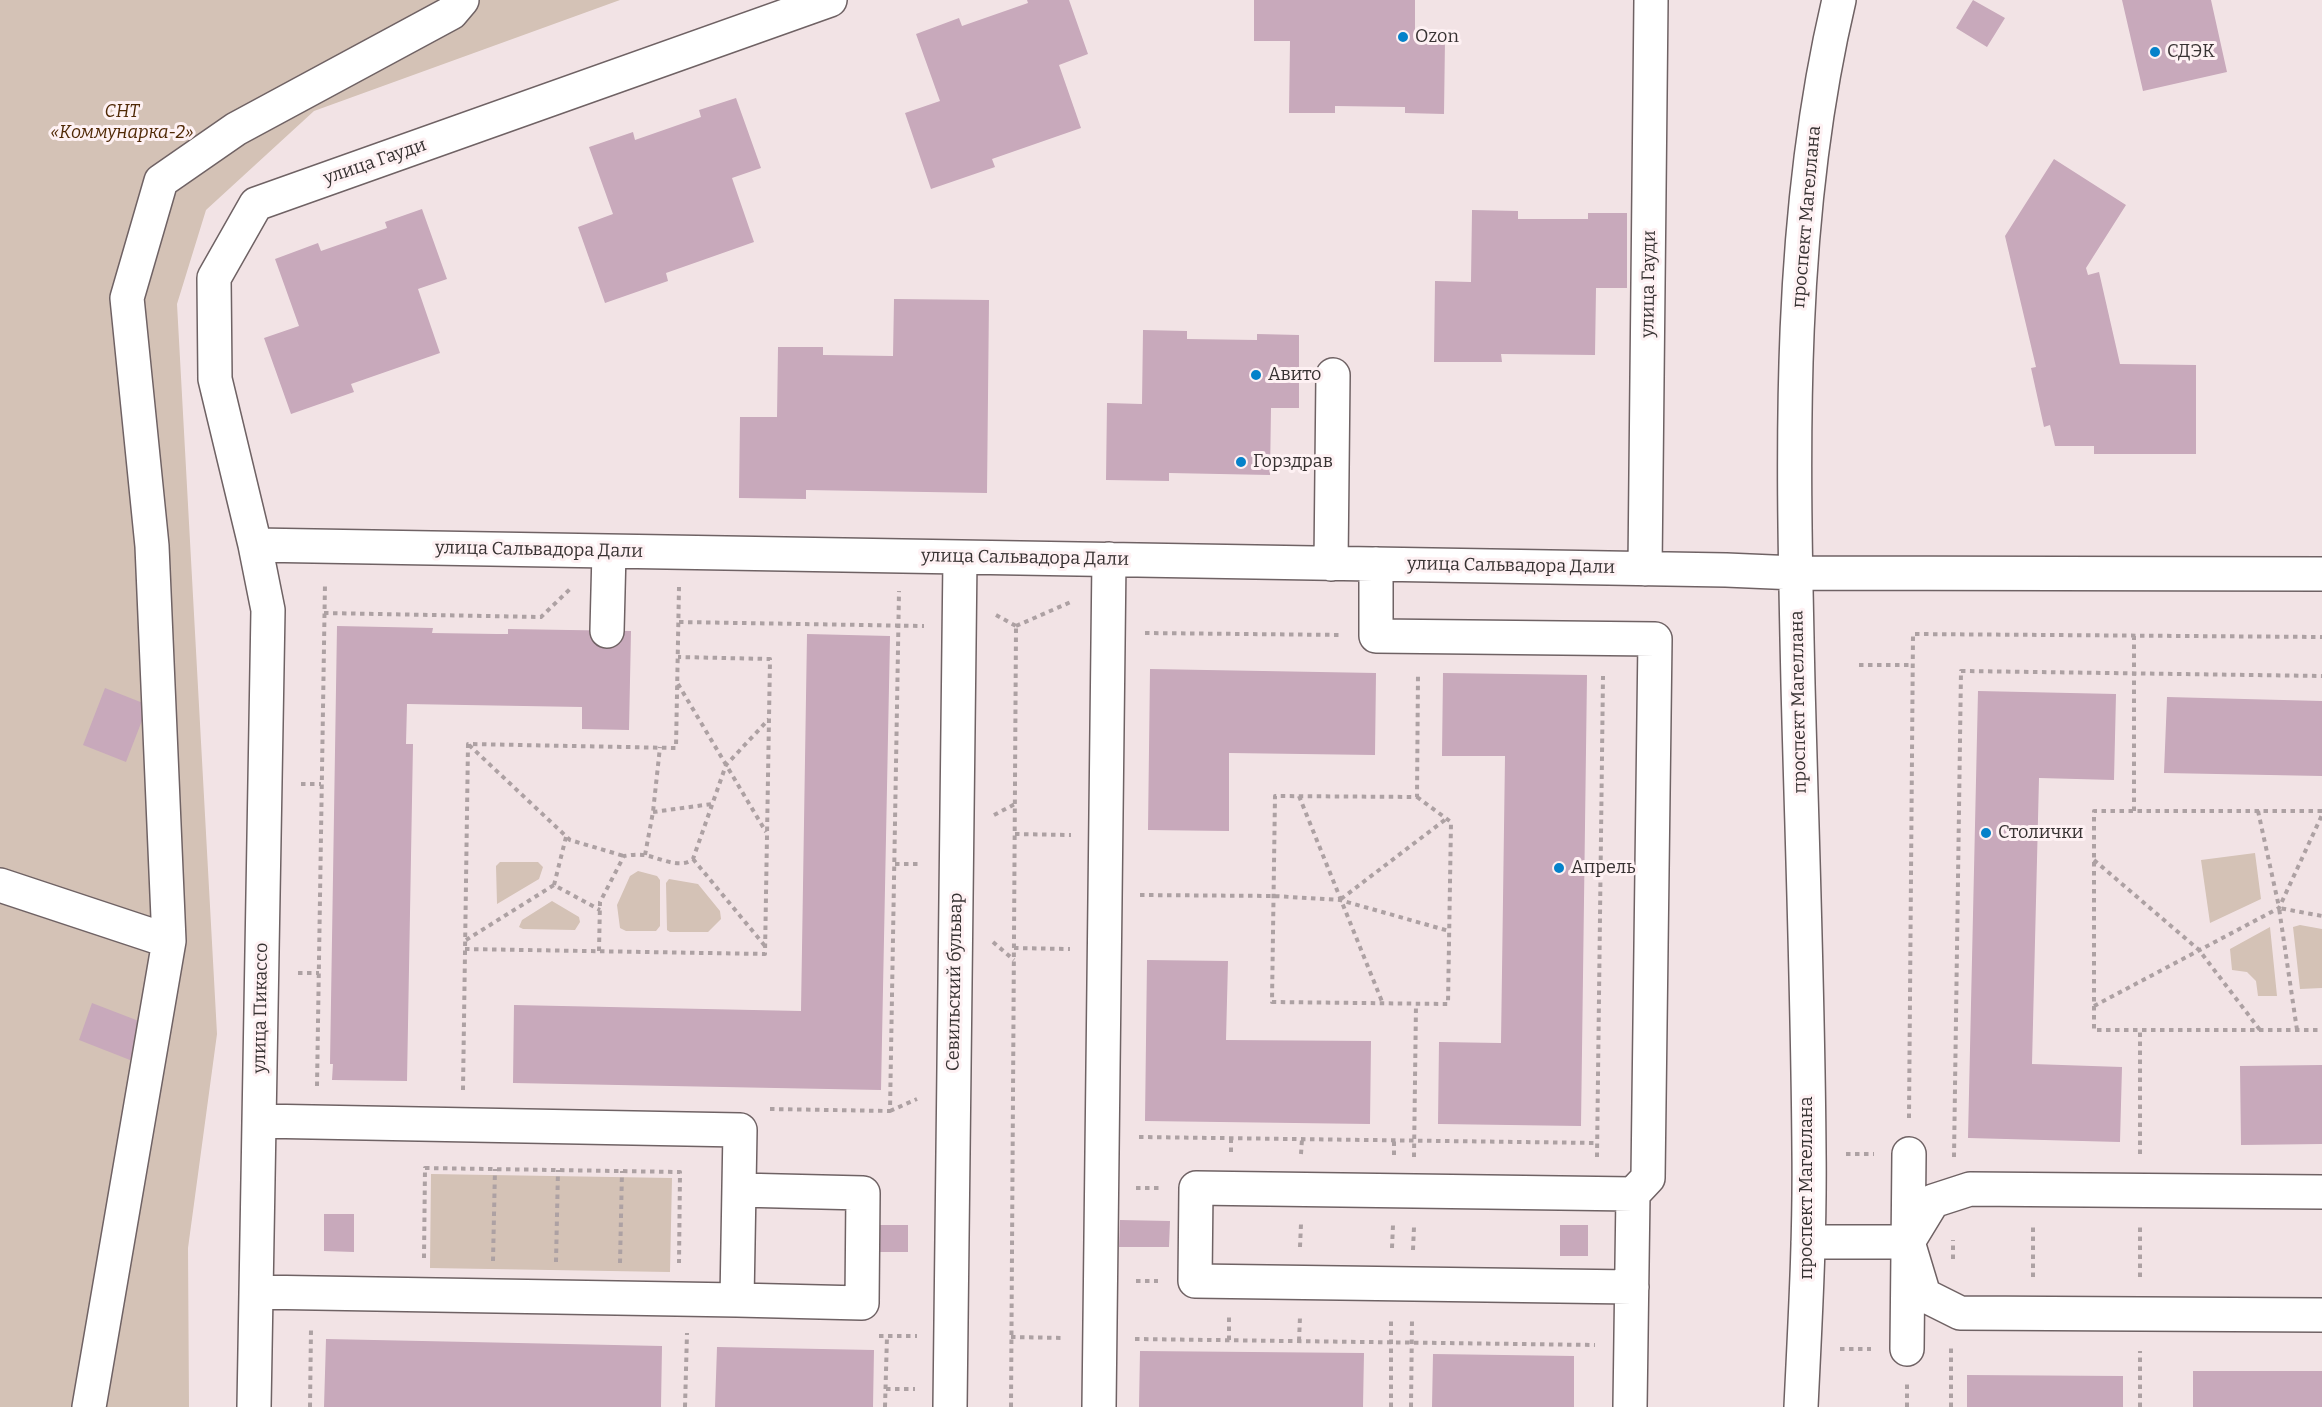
<!DOCTYPE html>
<meta charset="utf-8">
<style>
body{margin:0}
canvas{display:block;background:#f2e3e5}
</style>
<canvas width="2322" height="1407"></canvas>
<script>
const g = document.querySelector('canvas').getContext('2d');
g.lineJoin = 'round';
function fillPath(path, color) { g.fillStyle = color; g.fill(path, 'evenodd'); }
function stroke(path, color, width, dash) { g.strokeStyle = color; g.lineWidth = width; g.lineCap = dash ? 'butt' : 'round'; g.setLineDash(dash || []); g.stroke(path); }
function drawText(font, color, halo, rows, align = 'center') {
  g.font = font + ' Bitter,serif'; g.lineWidth = 6; g.setLineDash([]); g.textBaseline = 'middle'; g.strokeStyle = halo; g.fillStyle = color; for (const [text, x, y, turn = 0] of rows) {
    g.save(); g.translate(x, y); g.rotate((+turn || 0) * Math.PI / 180); g.textAlign = isNaN(turn) ? turn : align; if (halo) g.strokeText(text, 0, 0); g.fillText(text, 0, 0); g.restore();
  }
}
const green = new Path2D(`
 M0,0H620L314,111L206,210L177,304L217,1034L188,1248L189,1407H0Z
 M2255,853L2261,899L2210,923L2201,860Z
 M500,862H538L543,867L539,879L497,904L496,866Z
 M638,871L657,876L660,880V926L656,931H626L620,928L617,905L630,876Z
 M669,879L698,884L720,911L721,919L708,932H670L667,930L666,883Z
 M552,901L579,917L580,922L575,930L523,929L519,927L522,920Z
 M2300,925L2322,929V988L2300,989L2293,927Z
 M2270,927L2277,996H2258L2256,981L2247,972L2232,970L2230,949Z
 M431,1174L672,1178L670,1272L430,1268Z`);
const building = new Path2D(`
 M1027,0H1069L1088,54L1059,65L1081,128L992,159L995,167L931,189L905,113L940,101L916,34L959,18L962,26L1028,3Z
 M1254,0H1415V39H1445L1444,114L1405,113V107L1335,106V113H1289L1290,41H1254Z
 M1973,0L2005,18L1987,47L1956,28Z
 M2122,0H2211L2227,72L2143,91Z
 M736,98L761,168L732,178L754,242L666,273L668,281L605,303L578,227L613,214L589,147L633,132L635,140L701,117L699,110Z
 M2054,159L2126,205L2086,268L2088,275L2099,272L2120,364L2196,365V454H2094V446H2055L2050,425L2044,427L2031,368L2036,367L2005,236Z
 M422,209L447,279L418,289L440,353L351,384L354,392L291,414L264,338L299,326L275,259L318,243L321,251L387,228L385,222Z
 M1472,210L1518,211V219H1588V213H1627V288H1596L1595,355L1501,354L1502,362H1434L1435,281L1471,282Z
 M894,299L989,300L987,493L806,490V499L739,498L740,417H777L778,347H823V355L893,356Z
 M1143,330L1187,331V339L1257,340V334L1299,335V408H1271L1270,475L1169,473V481L1106,480L1107,403L1142,404Z
 M337,626L433,628L432,633L497,634H508V629L631,631L629,730L582,729V707L407,704L406,744H413L407,1081L332,1080L333,1064H330Z
 M807,634L890,636L881,1090L513,1083L514,1005L801,1011Z
 M1150,669L1376,673L1375,755L1229,753V831L1148,830Z
 M1443,673L1587,675L1581,1126L1438,1124L1439,1042L1501,1043L1505,756H1442Z
 M105,688L148,705L126,762L83,745Z
 M1978,691L2116,694L2114,780L2039,778L2032,1064L2122,1067L2120,1142L1968,1138Z
 M2167,697L2322,701V776L2164,773Z
 M1147,960L1228,961L1226,1040L1371,1041L1370,1124L1145,1121Z
 M92,1003L144,1023L130,1060L79,1040Z
 M2322,1065V1144L2241,1145L2240,1066Z
 M324,1214H354V1252L324,1251Z
 M1120,1220L1170,1221L1169,1247H1119Z
 M875,1225H908V1252H875Z
 M1560,1225H1588V1256H1560Z
 M326,1339L662,1346L661,1407H324Z
 M717,1347L874,1350L873,1407H715Z
 M1140,1351L1364,1353L1363,1407H1139Z
 M1433,1354L1574,1356V1407H1432Z
 M2193,1371H2322V1407H2193Z
 M1967,1375L2123,1376V1407H1967Z`);
const path = new Path2D(`
 M324,613L541,617L570,589
 M996,615L1016,626
 M679,622L924,626
 M1016,626L1073,601
 M1145,633L1342,635
 M1859,665H1912
 M678,684L766,832
 M469,745L570,840L624,856
 M301,784H321
 M1299,796L1383,1004
 M1417,797L1451,822L1448,1004L1272,1002L1275,796L1417,797L1418,673
 M2134,811V636
 M2258,811L2279,907
 M2322,811H2094V1030H2322
 M653,812L712,804
 M994,815L1015,804
 M1015,834L1071,835
 M566,837L554,885L600,910
 M645,855L653,812L660,747
 M693,859L765,946
 M2094,860L2199,950L2260,1030
 M895,864H921
 M1140,895L1274,896L1340,900L1449,931
 M1341,899L1446,819
 M466,940L554,885
 M993,942L1014,960
 M1014,948L1070,949
 M465,949L765,954L770,659L678,657
 M599,951L600,902L624,856C630,855 637,854 644,855C658,857 680,870 693,859L726,765L769,719
 M298,973H319
 M2094,1006L2279,908L2322,815
 M2297,1030L2279,908L2322,916
 M317,1086L325,583
 M463,1090L468,744L676,748L679,587
 M770,1109L890,1111L899,591
 M890,1111L917,1099
 M1909,1118L1913,634L2322,637
 M1139,1137L1597,1143
 M1231,1152V1138
 M1301,1154L1302,1139
 M1846,1154H1874
 M2140,1154V1030
 M1394,1155V1140
 M1414,1157L1416,1004
 M1597,1157L1603,676
 M1954,1157L1961,671L2322,676
 M1136,1188H1159
 M1300,1247L1301,1224
 M1392,1248L1393,1225
 M1413,1250L1414,1227
 M424,1258L425,1168L680,1172L679,1263
 M1953,1259V1240
 M493,1261L495,1169
 M556,1262L558,1170
 M620,1263L622,1171
 M2033,1277V1225
 M2140,1277V1225
 M1136,1281H1158
 M879,1336H917
 M1011,1337L1065,1338
 M1135,1339L1595,1345
 M1229,1340V1316
 M1299,1341L1300,1317
 M1840,1349H1871
 M886,1389H915
 M310,1407L311,1329
 M685,1407L687,1333
 M885,1407L887,1336
 M1011,1407L1016,626
 M1391,1407V1318
 M1411,1407L1412,1320
 M1907,1407V1383
 M1951,1407V1348
 M2140,1407V1351`);
const minor = new Path2D(`
 M255,545L1726,570L1796,573L2322,574
 M1331,564L1333,375
 M1376,564V636L1655,639L1648,1178L1633,1194L1630,1407
 M1645,569L1651,0
 M607,631L609,552
 M0,885L169,941
 M259,1121L740,1130L737,1300L862,1303L863,1193L739,1190
 M2322,1192L1970,1189L1933,1201L1908,1242L1924,1295L1960,1313L2322,1315
 M1808,1242H1908
 M1632,1287L1195,1281L1196,1188L1633,1194
 M256,1292L737,1300
 M1907,1349L1909,1154
 M89,1407L169,941L152,546L127,298L161,181L236,129L451,13L462,0
 M254,1407L268,610L255,545L215,379L214,278L256,204L830,0
 M950,1407L960,558
 M1099,1407L1109,559
 M1801,1407C1805,1322 1810,1237 1809,1152C1808,996 1802,840 1798,684C1793,455 1786,224 1839,0`);
const markers = [
 [1403,37,6,"#0582ca"],
 [2155,52,6,"#0582ca"],
 [1256,375,6,"#0582ca"],
 [1241,462,6,"#0582ca"],
 [1986,833,6,"#0582ca"],
 [1559,868,6,"#0582ca"]
];
const poiNames = [
 ["Ozon",1415,37],
 ["СДЭК",2167,52],
 ["Авито",1268,375],
 ["Горздрав",1253,462],
 ["Столички",1998,833],
 ["Апрель",1571,868]
];
const parkNames = [
 ["СНТ",122,112],
 ["«Коммунарка-2»",122,133]
];
const streetNames = [
 ["улица Гауди",375,162,-19],
 ["проспект Магеллана",1807,217,-85],
 ["улица Гауди",1649,284,-89],
 ["улица Сальвадора Дали",539,550,1],
 ["улица Сальвадора Дали",1025,558,1],
 ["улица Сальвадора Дали",1511,566,1],
 ["проспект Магеллана",1799,702,-91],
 ["Севильский бульвар",955,982,-89],
 ["улица Пикассо",261,1008,-89],
 ["проспект Магеллана",1807,1188,-90]
];
fillPath(green, '#d4c2b6');
fillPath(building, '#c8a9bb');
stroke(minor, '#6f6264', 36);
stroke(path, '#ada1a3', 4, [4.5, 4.5]);
stroke(minor, '#fff', 33);
for (const [x, y, r, color] of markers) { const dot = new Path2D(); dot.arc(x, y, r, 0, 2 * Math.PI); g.fillStyle = color; g.fill(dot); stroke(dot, '#fef1f3', 2); }
drawText('18px', '#373232', '#fef1f3', poiNames, 'left');
drawText('italic 18px', '#4f2804', '#fef1f3', parkNames);
drawText('18px', '#373232', '#fef1f3', streetNames);
</script>
